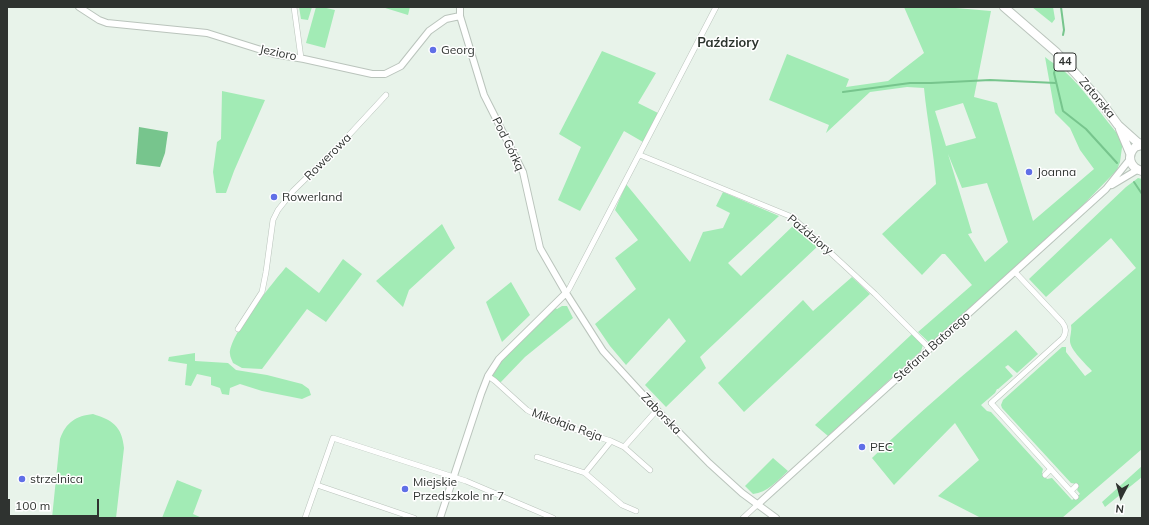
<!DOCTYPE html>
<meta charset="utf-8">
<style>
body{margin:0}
#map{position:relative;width:1149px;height:525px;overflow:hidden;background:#e8f3ea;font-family:Mulish,sans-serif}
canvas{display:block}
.frame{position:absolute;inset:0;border:8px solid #2f3330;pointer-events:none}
.north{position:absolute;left:1101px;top:477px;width:40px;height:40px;-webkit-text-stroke:3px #fff;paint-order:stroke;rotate:186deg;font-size:11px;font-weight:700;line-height:16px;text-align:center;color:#2f3330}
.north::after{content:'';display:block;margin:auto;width:14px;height:18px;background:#2f3330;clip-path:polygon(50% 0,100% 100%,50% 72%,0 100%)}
.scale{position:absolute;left:8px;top:499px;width:91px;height:18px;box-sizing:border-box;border:2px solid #2f3330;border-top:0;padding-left:5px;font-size:12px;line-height:14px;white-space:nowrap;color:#2f3330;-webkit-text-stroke:3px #fff;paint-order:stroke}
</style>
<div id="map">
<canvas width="1149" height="525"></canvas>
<div class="frame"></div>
<div class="north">N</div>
<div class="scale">100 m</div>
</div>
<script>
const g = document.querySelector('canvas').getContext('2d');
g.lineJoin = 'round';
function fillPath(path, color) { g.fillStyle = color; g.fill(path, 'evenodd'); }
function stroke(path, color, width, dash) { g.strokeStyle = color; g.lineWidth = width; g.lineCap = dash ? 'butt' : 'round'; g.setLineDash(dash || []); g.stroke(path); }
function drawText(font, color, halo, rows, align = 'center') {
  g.font = font + ' Mulish,sans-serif'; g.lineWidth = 3; g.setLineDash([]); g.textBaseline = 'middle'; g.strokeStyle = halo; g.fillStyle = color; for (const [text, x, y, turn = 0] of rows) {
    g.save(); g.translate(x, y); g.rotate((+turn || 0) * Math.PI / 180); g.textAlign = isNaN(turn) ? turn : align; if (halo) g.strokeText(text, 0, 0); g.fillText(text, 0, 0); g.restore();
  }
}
const green = new Path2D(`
 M299,7H312L308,20L301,19Z
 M316,7H322L335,10L325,48L306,43Z
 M382,7H410L408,15Z
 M904,7H944L991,11L974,97L997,103L1033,221L1094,169L1080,150L1070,128L1055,113L1045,57C1051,62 1057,65 1063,70C1085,89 1103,118 1123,140L1120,162L1117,170L1076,212L931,344L918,332L972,285L945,254H942L922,275L882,234L936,184C934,152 927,120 924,88L907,87L870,92L826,133L829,125L769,100L787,54L849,79L846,87L888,81L924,53ZM963,103L976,138L946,146L935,111ZM948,154L962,188L987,183L1008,242L985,262L968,234L972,233Z
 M1032,7H1053L1055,19L1052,23Z
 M602,51L656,73L638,103L658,113L643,142L624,131L580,211L558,200L581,147L559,134Z
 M222,91L265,100L234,171L226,193H216L213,172L217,142L221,139Z
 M1138,178L1142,179V449L1062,518H981L938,496L979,460L955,423L894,485L872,458C918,413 967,372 1016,330L1038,354L1017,373L1008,365L1005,367L1013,376L998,389H997L995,393L981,405L987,411L991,412L1043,469L1042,473L1047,479L1052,478L1072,500L1080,494L1077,490L1078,488L1076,484L1071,483L1002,408L1001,405L1003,400L1062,347H1066V352L1085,376L1092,371C1086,364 1070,350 1070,341C1070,335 1072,331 1071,325L1136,268L1111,238L1046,297L1029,279L1126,187Z
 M626,184L690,262L703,232L723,228L730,213L716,206L723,192L779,216L728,263L741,276L795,224L818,246L700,357L706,368L666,407L645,385L686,341L669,318L626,365L610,346L595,324L636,289L615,258L638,240L615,210Z
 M442,224L455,248L409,290L403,307L376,281Z
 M343,259L362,274L326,322L307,309L262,369L242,368L233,363C232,360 230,357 230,354C229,335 273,283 286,267L319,293Z
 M852,277L870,294L744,412L718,383L803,300L813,311Z
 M511,282L530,315L502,342L486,302Z
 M562,306H567L573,318L525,357L500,383L491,376L501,360L555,308L557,309Z
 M912,334L923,345L921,351L828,436L815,425Z
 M195,353V361L228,363L236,370L267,375L302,384L309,389L311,395L302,399L262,391L240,384L230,388L229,395L222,394L220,388L211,385V377L197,374L191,386L185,385L187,364L168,361L169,357Z
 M93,414C112,420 122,426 124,448L116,518H52L60,439C66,422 76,416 93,414Z
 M773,458L788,471C778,480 767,493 753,494L745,486Z
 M1142,466V477L1105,507L1102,502Z
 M177,480L202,490L193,514L202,518H162Z`);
const water = new Path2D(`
 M139,127L168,132L165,153L160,167L136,164Z`);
const stream = new Path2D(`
 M1061,7L1064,30L1063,35
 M1056,67L1054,73L1063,111L1086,129L1117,163
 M843,92L910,83H931L990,80L1056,83
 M1134,182L1142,194`);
const minor = new Path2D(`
 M294,7L301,58
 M640,155L792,217L875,294L930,349
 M1015,272L1062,322C1066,327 1067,332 1063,338L991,403L1076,497
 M566,293L569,289L716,7
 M238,329L262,292L266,272L273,220L278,210L293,191L337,148L386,95
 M488,376L495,381L527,410L543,419L611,441L624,447L650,470
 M624,447L657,410
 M537,457L585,473L622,505L636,511
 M585,473L611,441
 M1045,475L1051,469
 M317,485L414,518
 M1071,491L1076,486
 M305,518L333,438L466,481L553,518
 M743,518L757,505`);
const tertiary = new Path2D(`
 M79,7L99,20L107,23L207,33L274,54L304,59L372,74H385L401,66L429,31L446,19L460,16
 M460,7V16L484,95L523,172L540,248L566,293L603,351L657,410L709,463L742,493L776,518
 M1112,185L1137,170
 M757,505L1106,189L1130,159
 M440,518L481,394L488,376L499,359L566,293`);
const primary = new Path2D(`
 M1004,7L1056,52L1098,98L1118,125L1137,142L1142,145
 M1120,129L1130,153
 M1142,145L1135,147C1126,156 1130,168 1142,171`);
const markers = [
 [433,50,4,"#606fe7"],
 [1029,172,4,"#606fe7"],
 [274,197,4,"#606fe7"],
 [862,447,4,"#606fe7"],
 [22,479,4,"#606fe7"],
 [405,489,4,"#606fe7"]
];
const shields = [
 [1065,62,22]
];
const shieldNames = [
 ["44",1065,62]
];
const poiNames = [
 ["Georg",441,50],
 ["Joanna",1037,172],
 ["Rowerland",282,197],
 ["PEC",870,447],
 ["strzelnica",30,479],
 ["Miejskie",413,482],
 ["Przedszkole nr 7",413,496]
];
const streetNames = [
 ["Jezioro",278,53,12],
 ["Zatorska",1097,98,50],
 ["Pod Górką",508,144,64],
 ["Rowerowa",328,157,-45],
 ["Paździory",810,235,40],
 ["Stefana Batorego",932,347,-42],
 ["Zaborska",661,414,46],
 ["Mikołaja Reja",567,425,20]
];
const neighbourhoodNames = [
 ["Paździory",728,43]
];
fillPath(green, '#a2ebb5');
fillPath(water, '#77c58d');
stroke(stream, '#77c58d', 2);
stroke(minor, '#bac4bc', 6);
stroke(tertiary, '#bac4bc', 8);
stroke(primary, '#bac4bc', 10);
stroke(minor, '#fff', 5);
stroke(tertiary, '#fff', 6);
stroke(primary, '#fff', 8);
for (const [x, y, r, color] of markers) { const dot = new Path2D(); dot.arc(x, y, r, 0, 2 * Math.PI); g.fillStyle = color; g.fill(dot); stroke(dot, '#fff', 1.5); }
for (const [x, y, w] of shields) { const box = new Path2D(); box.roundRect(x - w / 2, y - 9, w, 18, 3); g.fillStyle = '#fff'; g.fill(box); stroke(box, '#2f3330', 1); }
drawText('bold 11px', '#2f3330', null, shieldNames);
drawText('12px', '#2f3330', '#fff', poiNames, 'left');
drawText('12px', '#2f3330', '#fff', streetNames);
drawText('bold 13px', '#2a332c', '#fff', neighbourhoodNames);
</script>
